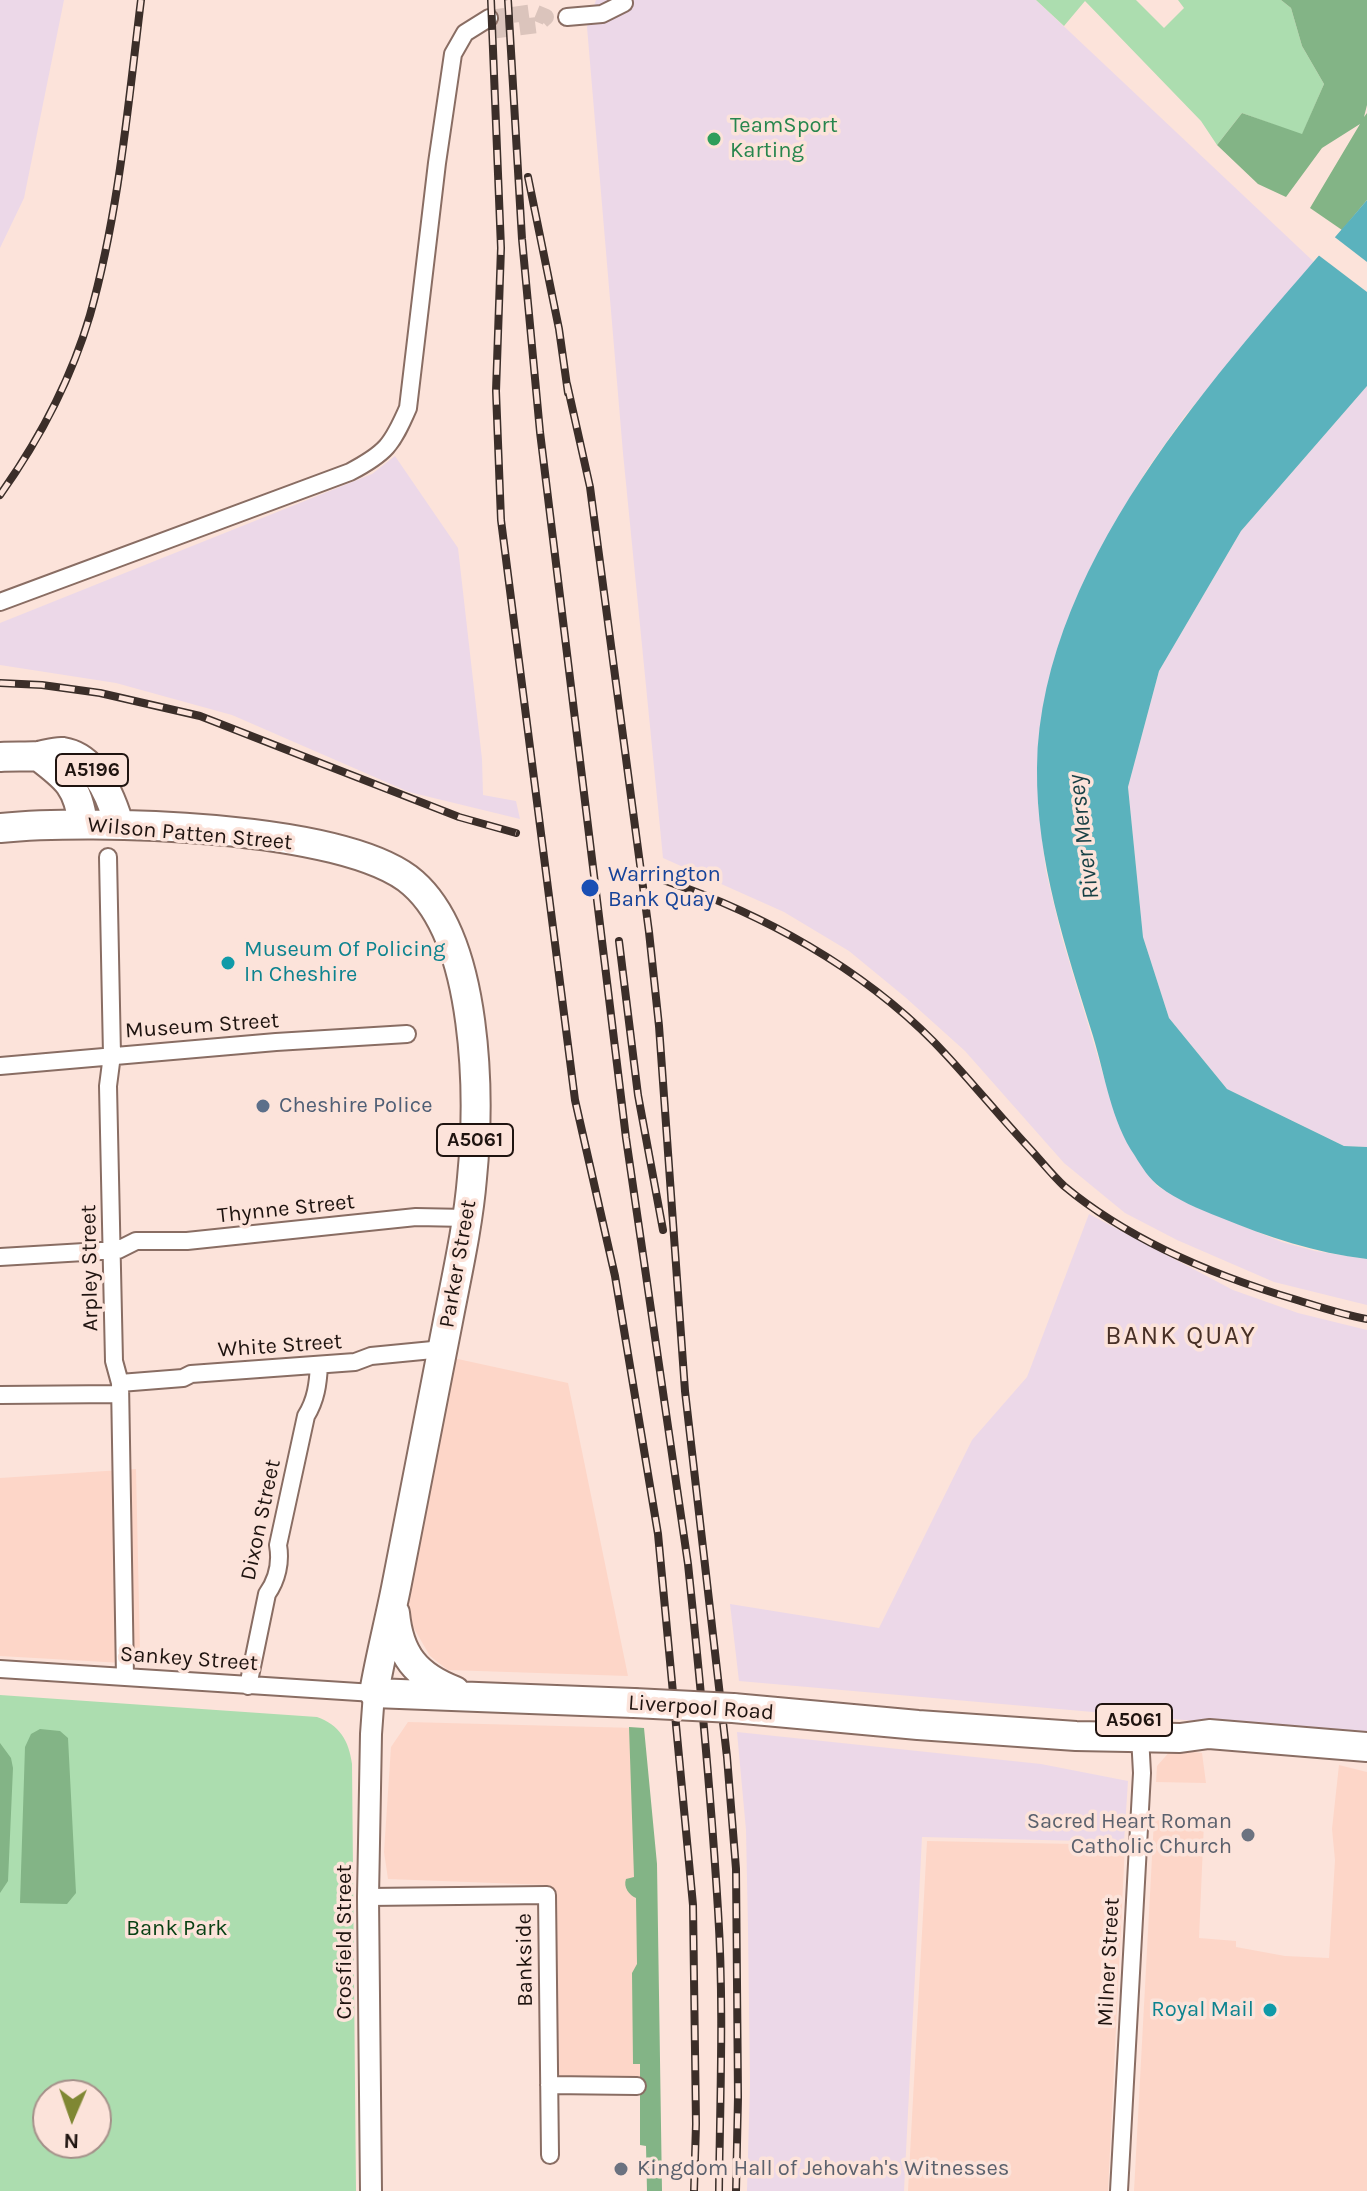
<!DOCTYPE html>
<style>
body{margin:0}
#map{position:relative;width:1367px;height:2191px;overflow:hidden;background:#fce3da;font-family:Karla,sans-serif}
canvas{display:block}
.north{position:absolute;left:32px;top:2079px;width:80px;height:80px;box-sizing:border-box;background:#fce3da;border:2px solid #a49089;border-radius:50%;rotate:182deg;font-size:22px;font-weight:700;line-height:32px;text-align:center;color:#1f1410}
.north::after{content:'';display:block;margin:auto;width:28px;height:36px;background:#7f8733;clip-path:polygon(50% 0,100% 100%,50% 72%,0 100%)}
</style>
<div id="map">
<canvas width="1367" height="2191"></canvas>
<div class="north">N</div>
</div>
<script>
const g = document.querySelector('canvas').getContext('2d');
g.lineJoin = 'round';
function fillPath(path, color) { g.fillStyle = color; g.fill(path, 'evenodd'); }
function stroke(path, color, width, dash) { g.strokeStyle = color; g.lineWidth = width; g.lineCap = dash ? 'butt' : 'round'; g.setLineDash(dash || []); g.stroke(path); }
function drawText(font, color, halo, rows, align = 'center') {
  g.font = font + ' Karla,sans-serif'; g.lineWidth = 7; g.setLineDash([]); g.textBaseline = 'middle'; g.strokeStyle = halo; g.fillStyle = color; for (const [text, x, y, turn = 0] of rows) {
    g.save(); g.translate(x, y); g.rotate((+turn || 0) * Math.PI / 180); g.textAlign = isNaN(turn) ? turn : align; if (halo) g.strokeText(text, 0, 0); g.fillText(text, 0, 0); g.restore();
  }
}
const built = new Path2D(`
 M444,1356L568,1383L628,1676L448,1670L430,1656L405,1613L398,1574Z
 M136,1469L140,1651L145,1657L140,1664L0,1656V1478Z
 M408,1722L636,1728L646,2078H546L548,1885L388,1879L384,1852L391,1747Z
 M1172,1749L1202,1753L1206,1783L1156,1782L1157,1766Z
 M1339,1765L1367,1772V2191H1134L1154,1820L1204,1822L1199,1938L1236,1941V1947L1285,1956L1329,1958L1335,1860L1332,1829Z
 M927,1841L1125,1845L1108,2191H908Z`);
const industrial = new Path2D(`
 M0,0H64L24,198L0,248Z
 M596,0H1036L1314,262L1184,417L1148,468L1112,528L1084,583L1061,642L1046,696L1039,733L1038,804L1046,871L1062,938L1106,1084L1133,1153L1157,1186L1193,1206L1282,1242L1315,1251L1367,1259V1305L1274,1282L1177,1240L1125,1213L1064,1163L965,1051L905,997L849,951L784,912L663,858L623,453L587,27Z
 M1367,386V1147L1344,1146L1227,1089L1169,1018L1143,937L1128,787L1159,671L1241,531Z
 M395,456L458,548L482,759L483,795L516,801L520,819L409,792L232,715L116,683L0,665V623L372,474Z
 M1089,1214L1233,1290L1298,1313L1367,1330V1736L739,1681L730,1604L879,1628L972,1440L1027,1377Z
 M737,1732L1041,1764L1128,1781L1124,1842L922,1837L904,2191H747L750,2084L748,1928L746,1830Z`);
const green = new Path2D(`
 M1036,0H1136L1164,28L1184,8L1178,0H1281L1291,8L1302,46L1324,84L1302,135L1242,113L1217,145L1201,121L1085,1L1064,26Z
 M0,1695L317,1717C339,1725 349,1740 352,1764L356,2191H0ZM48,2095H96V2143H48Z`);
const forest = new Path2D(`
 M1281,0H1367V105L1364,117L1367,113V200L1342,230L1310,208L1360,124L1322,148L1286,197L1258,184L1217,145L1242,113L1302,134L1324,84L1302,46L1291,8Z
 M629,1727L644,1728L657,1864L662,2191H647L646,2146L640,2145V2064H633L632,1973L637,1964L636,1898C629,1895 623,1887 626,1879L634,1877Z
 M40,1729L60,1731L68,1738L76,1893L67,1904L20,1903L25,1747L31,1734Z
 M0,1743L11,1758L13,1768L8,1881L0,1893Z`);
const water = new Path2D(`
 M1367,200V386L1241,531L1159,671L1128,787L1143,937L1169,1018L1227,1089L1344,1146L1367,1147V1259C1315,1253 1268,1237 1219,1217C1199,1209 1177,1200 1160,1187C1150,1180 1141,1166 1135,1156C1111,1121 1105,1075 1093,1036C1066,948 1036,862 1037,768C1040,552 1235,355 1367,200Z`);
const pier = new Path2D(`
 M1332,235L1367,262V292L1317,254Z`);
const minorTunnel = new Path2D(`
 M489,18L534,12L546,17L537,25L490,31`);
const minor = new Path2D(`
 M567,17L602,14L624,3
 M0,602L350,472C386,453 392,445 408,408L437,163L453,54L465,33L489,18
 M108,857L112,1055L108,1086L114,1361L120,1383L125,1677
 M0,1066L276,1042L407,1034
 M0,1257L118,1250L136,1241H187L416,1217L467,1218
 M120,1383L183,1378L191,1374L355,1362L371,1356L443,1349
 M0,1395L119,1394
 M0,1669L374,1693
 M248,1686L267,1594C277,1580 281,1562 278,1545L306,1416C316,1400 318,1384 319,1365
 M368,1897L547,1895L550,2155
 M549,2085L637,2086
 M1119,2191L1142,1773L1140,1736`);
const tertiary = new Path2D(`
 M371,2191L368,1897L371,1734L374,1693`);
const trunk = new Path2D(`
 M38,756C67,778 78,786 83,824
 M0,757C13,756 26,757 38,756C46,755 55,751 63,752C95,757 111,797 119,824
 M0,828C90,819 346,824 413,883C479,941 480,1097 472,1178C468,1226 457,1274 448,1321C431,1410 413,1499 396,1588C389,1623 380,1658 374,1693L634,1703
 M395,1613C399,1655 416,1676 455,1691
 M733,1708L918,1725L1076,1736L1180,1738L1209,1734L1367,1747`);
const rail = new Path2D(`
 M491,0L501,248L496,391L501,520L575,1100L615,1276L658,1534L693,1905L696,2124L694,2191
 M508,0L522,239L540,432L626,1138L688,1564C700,1679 711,1795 718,1910C724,2004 720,2098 719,2191
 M528,177L559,329L568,393
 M567,384L590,487L649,932L659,1026L685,1391L727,1757L736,1869L738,2097L736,2191
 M0,495C39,440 71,380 90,315C119,212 128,105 141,0
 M0,683L42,685L100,693L200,716L459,817L516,833
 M666,881C763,914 861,968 934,1042C968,1077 998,1115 1031,1150C1042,1162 1052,1175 1064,1186C1130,1241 1215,1276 1297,1300C1320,1307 1343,1315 1367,1319
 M619,941L638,1095L663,1230`);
const trunkBridge = new Path2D(`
 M634,1703L733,1708`);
const markers = [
 [714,139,8,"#2e9e5b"],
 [590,888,10,"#1a4fb4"],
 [228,963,8,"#0f9aa8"],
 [263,1106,8,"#5c6f8a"],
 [1248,1835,8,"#6b7280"],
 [1270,2010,8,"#0f9aa8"],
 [621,2169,8,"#6b7280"]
];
const shields = [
 [92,770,72],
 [475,1140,76],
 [1134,1720,76]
];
const shieldNames = [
 ["A5196",92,770],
 ["A5061",475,1140],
 ["A5061",1134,1720]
];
const leisureNames = [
 ["TeamSport",730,126],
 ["Karting",730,151]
];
const streetNames = [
 ["Wilson Patten Street",190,834,5],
 ["Museum Street",202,1026,-4],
 ["Thynne Street",286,1209,-6],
 ["Parker Street",458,1264,-80],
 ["Arpley Street",90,1268,-91],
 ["White Street",280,1346,-4],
 ["Dixon Street",261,1520,-78],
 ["Sankey Street",189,1659,4],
 ["Liverpool Road",701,1708,4],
 ["Crosfield Street",345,1942,-90],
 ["Bankside",525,1960,-91],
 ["Milner Street",1109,1962,-87]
];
const transitNames = [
 ["Warrington",608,875],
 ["Bank Quay",608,900]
];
const cultureNames = [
 ["Museum Of Policing",244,950],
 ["In Cheshire",244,975],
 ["Royal Mail",1254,2010,"right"]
];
const serviceNames = [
 ["Cheshire Police",279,1106]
];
const worshipNames = [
 ["Sacred Heart Roman",1232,1822],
 ["Catholic Church",1232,1847],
 ["Kingdom Hall of Jehovah's Witnesses",637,2169,"left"]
];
const parkNames = [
 ["Bank Park",177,1929]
];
const waterNames = [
 ["River Mersey",1084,837,-97]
];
const quarterNames = [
 ["BANK QUAY",1181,1337]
];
fillPath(built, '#fdd6c8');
fillPath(industrial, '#ecd8e8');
fillPath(green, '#acddaf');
fillPath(forest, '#83b486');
fillPath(water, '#5bb2bd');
fillPath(pier, '#fce3da');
stroke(minorTunnel, '#dbc4bc', 16, [16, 8]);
stroke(minor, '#896d63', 20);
stroke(tertiary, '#896d63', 24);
stroke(trunk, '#896d63', 32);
stroke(minor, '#fff', 16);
stroke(tertiary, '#fff', 20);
stroke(trunk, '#fff', 28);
stroke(rail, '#3b2e29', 8);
stroke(rail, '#fce3da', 5, [15]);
stroke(trunkBridge, '#896d63', 32, []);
stroke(trunkBridge, '#fff', 28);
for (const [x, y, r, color] of markers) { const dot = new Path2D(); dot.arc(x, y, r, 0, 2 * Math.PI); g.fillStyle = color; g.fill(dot); stroke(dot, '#fce3da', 3); }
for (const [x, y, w] of shields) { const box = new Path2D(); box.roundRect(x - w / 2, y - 16, w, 32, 6); g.fillStyle = '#fce3da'; g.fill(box); stroke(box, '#1f1410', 2); }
drawText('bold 20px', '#1f1410', null, shieldNames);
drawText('22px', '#27864d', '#fce3da', leisureNames, 'left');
drawText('22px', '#1f1410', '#fce3da', streetNames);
drawText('22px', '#164399', '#fce3da', transitNames, 'left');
drawText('22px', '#0d838f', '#fce3da', cultureNames, 'left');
drawText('22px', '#4e5e75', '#fce3da', serviceNames, 'left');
drawText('22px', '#5b616d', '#fce3da', worshipNames, 'right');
drawText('22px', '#084114', '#fce3da', parkNames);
drawText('italic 24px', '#163f44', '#fce3da', waterNames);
g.letterSpacing = '2px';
drawText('26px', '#483027', '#fce3da', quarterNames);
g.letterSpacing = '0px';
</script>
